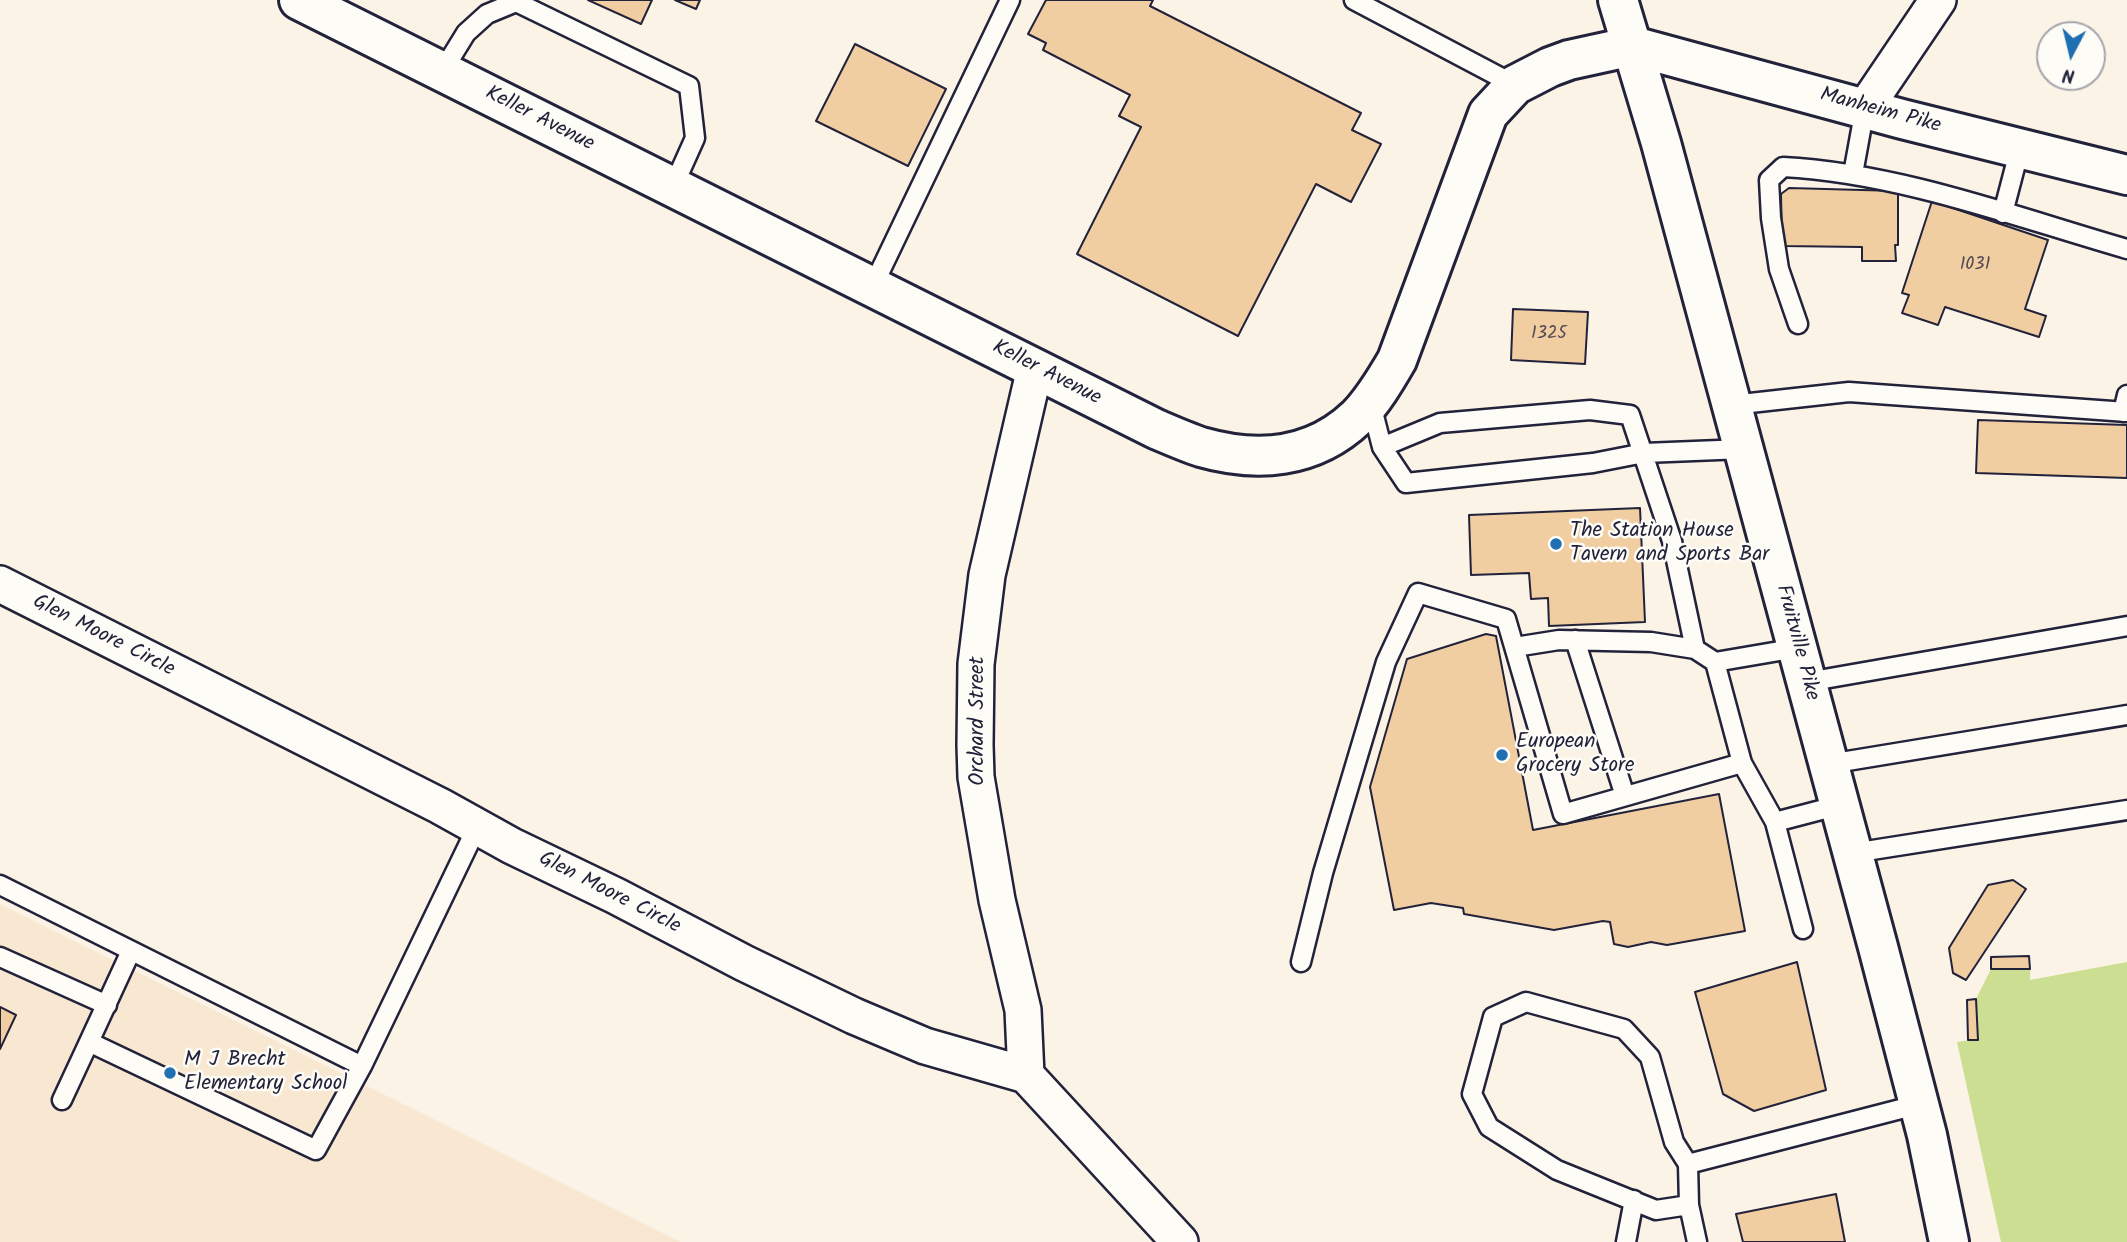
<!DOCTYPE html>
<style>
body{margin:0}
#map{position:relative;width:2127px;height:1242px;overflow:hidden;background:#fbf3e6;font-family:Kalam,sans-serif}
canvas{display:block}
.north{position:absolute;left:2036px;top:21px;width:70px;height:70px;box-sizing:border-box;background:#fdfcf7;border:2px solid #a5a5ac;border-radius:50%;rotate:187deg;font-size:19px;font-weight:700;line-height:28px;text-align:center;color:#22223b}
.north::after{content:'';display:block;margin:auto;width:24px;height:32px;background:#1f6fb2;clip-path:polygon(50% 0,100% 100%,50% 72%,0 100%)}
</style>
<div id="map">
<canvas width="2127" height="1242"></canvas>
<div class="north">N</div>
</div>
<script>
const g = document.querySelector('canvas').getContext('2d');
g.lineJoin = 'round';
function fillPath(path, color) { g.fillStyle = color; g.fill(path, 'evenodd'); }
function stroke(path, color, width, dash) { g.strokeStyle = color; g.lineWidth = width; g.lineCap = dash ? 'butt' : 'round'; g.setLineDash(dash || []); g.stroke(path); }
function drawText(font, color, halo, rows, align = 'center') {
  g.font = font + ' Kalam,sans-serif'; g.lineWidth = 5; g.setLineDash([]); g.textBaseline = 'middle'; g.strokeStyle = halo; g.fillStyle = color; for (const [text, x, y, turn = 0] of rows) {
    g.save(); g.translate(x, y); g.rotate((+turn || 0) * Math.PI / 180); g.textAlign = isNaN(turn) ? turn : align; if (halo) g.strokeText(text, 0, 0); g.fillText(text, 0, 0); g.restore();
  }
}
const built = new Path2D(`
 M0,904L681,1242H0Z`);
const green = new Path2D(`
 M2127,962V1242H2001L1957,1042L1978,1039L1976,999L1991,969H2030V980Z`);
const building = new Path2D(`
 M588,0H652L641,24Z
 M675,0H700L696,9Z
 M1046,0H1153L1150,6L1361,113L1352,130L1381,144L1351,202L1316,184L1238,336L1077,254L1141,127L1119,116L1130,95L1043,50L1046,43L1028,34Z
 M855,44L946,89L908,166L816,121Z
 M1789,188L1898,191V245H1895L1896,261H1862V247L1782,246L1781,194Z
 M1932,201L2048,240L2025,309L2046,316L2039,337L1945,307L1938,325L1902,313L1909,295L1902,293Z
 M1513,309L1588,312L1585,364L1511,360Z
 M1978,420L2127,425V478L1976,473Z
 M1640,508L1645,622L1549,626L1548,598L1531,599L1529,573L1471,575L1469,515Z
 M1486,634L1496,636L1533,830L1719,794L1745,931L1667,945L1651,942L1628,947L1614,944L1610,922L1603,921L1554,930L1464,914L1463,908L1431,903L1394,910L1370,787L1407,659Z
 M2013,880L2026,889L1966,980L1953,973L1949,948L1988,885Z
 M2029,956L2030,969H1991V957Z
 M1797,962L1826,1090L1754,1111L1723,1094L1695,992Z
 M1976,999L1978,1040H1968L1967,1000Z
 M0,1007L16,1015L0,1049Z
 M1836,1194L1845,1242H1743L1736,1214Z`);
const service = new Path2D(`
 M1354,0L1515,85
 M442,72L466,33L487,14L516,2L689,86L695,138L673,187
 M1853,174L1865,108
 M2003,213L2020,148
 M873,286L1010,0
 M1798,324L1779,269L1771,218L1769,180L1783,167C1899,173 2016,217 2127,249
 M1371,404L1382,447L1406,483L1593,463L1644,453L1744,449
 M1732,405L1849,392L2127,412
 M2123,412L2127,395
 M1382,447L1440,423L1590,410L1630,415L1672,541L1695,649
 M1575,640L1625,796
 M1515,647L1559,640L1651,642L1695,649L1715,662L1742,763L1775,822L1803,929
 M1715,662L1797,648
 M1807,682L2127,626
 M1829,764L2127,715
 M1775,822L1840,805
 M1853,853L2127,810
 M0,885L362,1066L316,1150L89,1042L62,1100
 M0,957L107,1005
 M1301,962L1323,873L1386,662L1418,593L1506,619L1563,814L1742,763
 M89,1042L131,951
 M362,1066L477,827
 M1688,1164L1689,1205L1656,1210L1557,1170L1489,1127L1472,1094L1493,1017L1526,1002L1624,1029L1650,1057L1674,1142L1688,1164L1920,1104
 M1689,1205L1697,1242
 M1626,1242L1634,1200`);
const minor = new Path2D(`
 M1865,108L1938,0
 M0,584L440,806L512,846L616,896L744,963L854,1016L925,1046L1026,1075L1180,1242
 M1026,1075L1023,1010L997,900L976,777L975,745L976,664L987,575L1035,368`);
const secondary = new Path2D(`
 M299,0L1156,429C1170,435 1186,442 1201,447C1257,463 1313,459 1357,417C1373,401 1386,379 1397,360L1488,114L1515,85L1550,67L1569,60L1633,46`);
const primary = new Path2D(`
 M1618,0L1661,143L1878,947L1927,1135L1949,1242
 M1633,46L1902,119L2127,175`);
const markers = [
 [1556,544,7,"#1f6fb2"],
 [1502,755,7,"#1f6fb2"],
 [170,1073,7,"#1f6fb2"]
];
const numberNames = [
 ["1031",1975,266],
 ["1325",1549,335]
];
const streetNames = [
 ["Manheim Pike",1880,112,15],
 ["Keller Avenue",539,120,27],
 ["Keller Avenue",1046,374,27],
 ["Glen Moore Circle",103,637,27],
 ["Fruitville Pike",1796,643,75],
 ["Orchard Street",979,721,-90],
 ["Glen Moore Circle",609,894,27]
];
const poiNames = [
 ["The Station House",1570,532],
 ["Tavern and Sports Bar",1570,556],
 ["European",1516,743],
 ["Grocery Store",1516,767],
 ["M J Brecht",184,1061],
 ["Elementary School",184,1085]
];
fillPath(built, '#f8e8d2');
fillPath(green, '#cbde92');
fillPath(building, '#f1cea2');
stroke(building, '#22223b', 2);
stroke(service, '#22223b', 23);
stroke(minor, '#22223b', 40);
stroke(secondary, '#22223b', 44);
stroke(primary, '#22223b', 44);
stroke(service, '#fdfcf7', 18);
stroke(minor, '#fdfcf7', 35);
stroke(secondary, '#fdfcf7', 38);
stroke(primary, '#fdfcf7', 38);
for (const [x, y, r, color] of markers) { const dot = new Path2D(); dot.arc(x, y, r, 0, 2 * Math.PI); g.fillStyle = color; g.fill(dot); stroke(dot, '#fdfcf7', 2.5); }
drawText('18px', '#564d55', null, numberNames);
drawText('21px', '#22223b', '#fdfcf7', streetNames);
drawText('21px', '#22223b', '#fdfcf7', poiNames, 'left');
</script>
